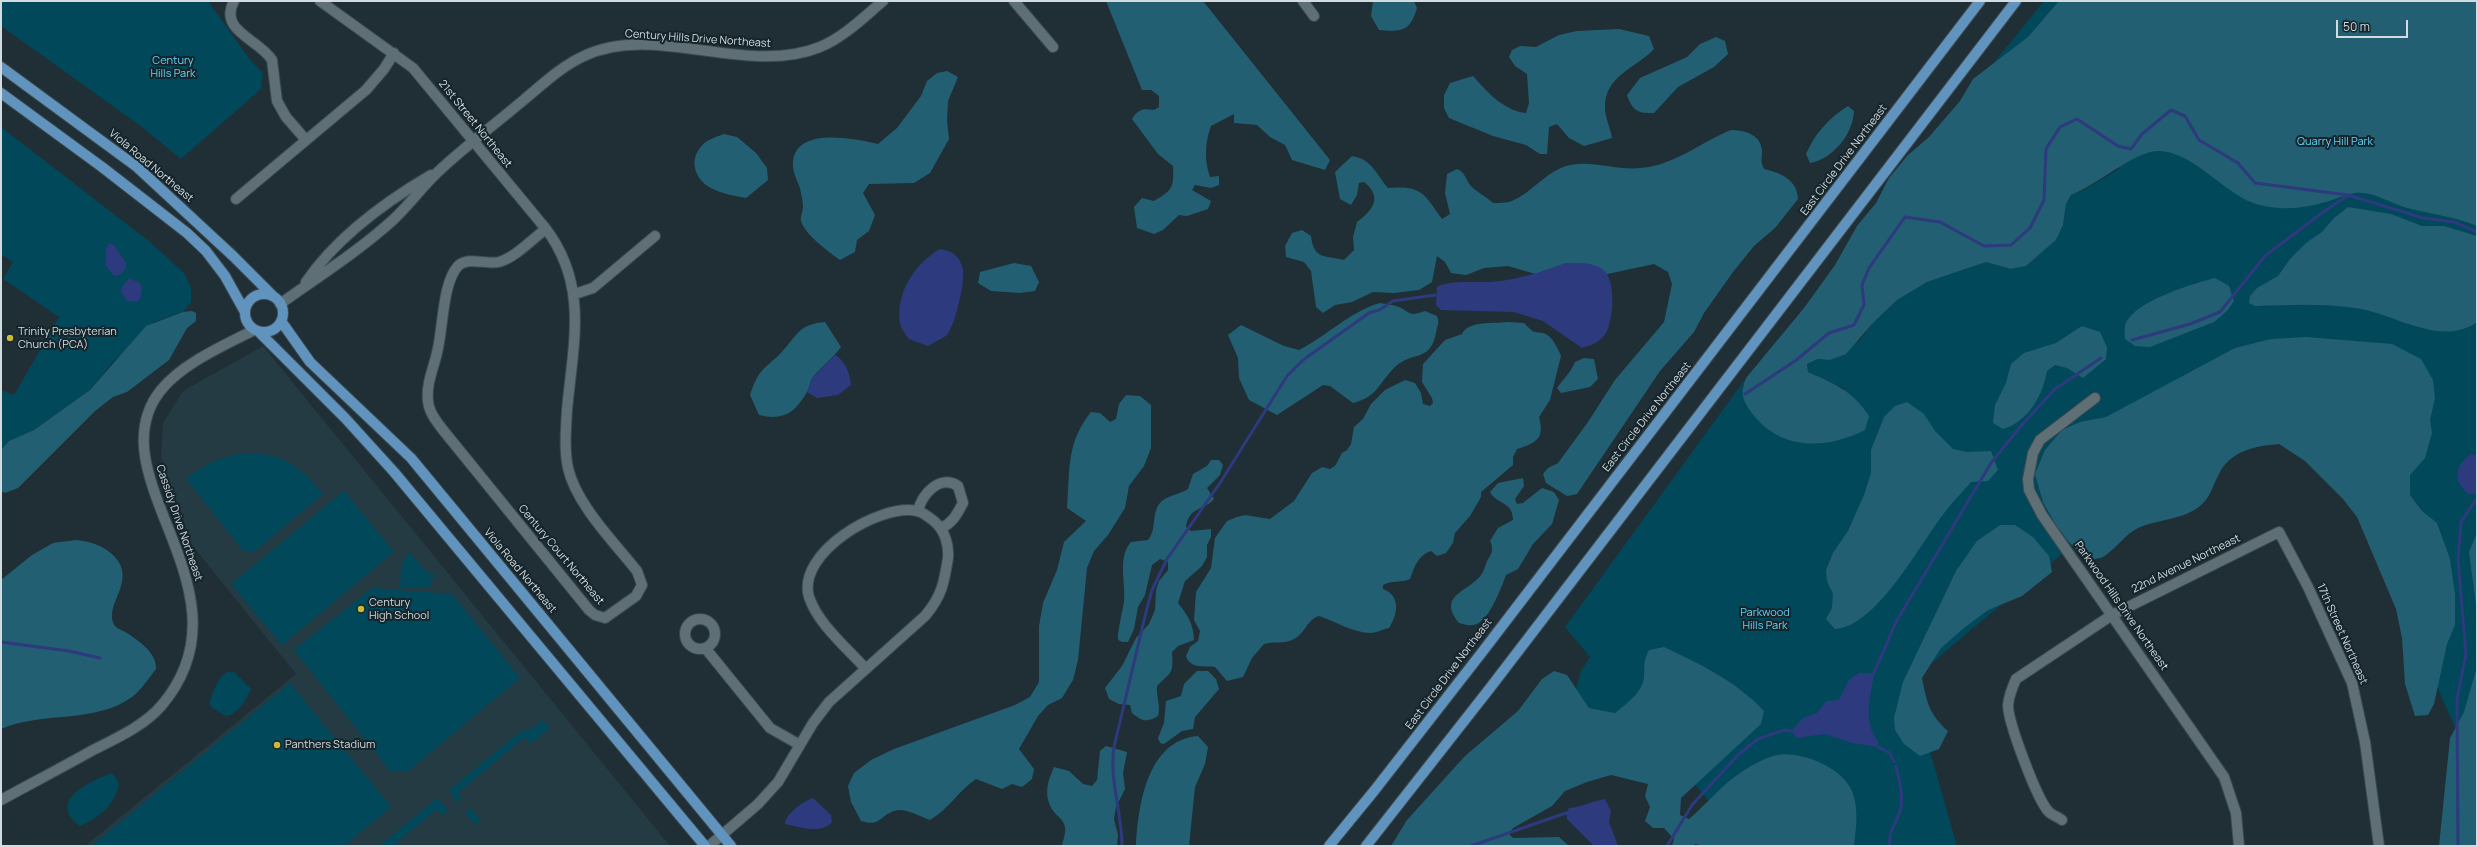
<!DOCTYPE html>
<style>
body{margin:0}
#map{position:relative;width:2478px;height:847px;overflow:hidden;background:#1f2f35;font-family:Manrope,sans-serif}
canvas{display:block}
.frame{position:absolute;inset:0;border:2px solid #d2dbdf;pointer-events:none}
.scale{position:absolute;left:2336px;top:20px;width:72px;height:18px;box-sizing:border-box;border:2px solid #d2dbdf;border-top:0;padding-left:5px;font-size:12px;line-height:14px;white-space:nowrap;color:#d2dbdf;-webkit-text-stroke:3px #16252b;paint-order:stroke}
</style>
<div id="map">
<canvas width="2478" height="847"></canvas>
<div class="frame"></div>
<div class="scale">50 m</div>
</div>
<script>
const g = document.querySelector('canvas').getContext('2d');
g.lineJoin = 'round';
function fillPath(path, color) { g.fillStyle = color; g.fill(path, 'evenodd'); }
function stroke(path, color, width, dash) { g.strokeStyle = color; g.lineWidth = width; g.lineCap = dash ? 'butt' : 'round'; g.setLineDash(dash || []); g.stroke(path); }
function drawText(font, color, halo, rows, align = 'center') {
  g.font = font + ' Manrope,sans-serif'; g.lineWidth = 4; g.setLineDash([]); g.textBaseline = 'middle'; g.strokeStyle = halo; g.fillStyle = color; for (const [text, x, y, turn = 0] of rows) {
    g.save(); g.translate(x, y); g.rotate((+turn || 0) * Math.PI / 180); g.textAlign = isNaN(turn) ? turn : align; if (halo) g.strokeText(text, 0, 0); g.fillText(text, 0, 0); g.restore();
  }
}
const built = new Path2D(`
 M263,346L670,846H85L296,674L192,545L161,457L163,423L183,391Z`);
const green = new Path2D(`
 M1,1H208L251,61L263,73L261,89L181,159L142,127L1,26Z
 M2044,1H2477V777L2312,404L2130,497L1910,681L1957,846H1746L1628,703L1615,713L1589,708L1576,689L1581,671L1590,657L1565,627L1746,378L1742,389H1845L1808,372L1807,364L1818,359L1830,360L1860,340L1872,324L1897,300L1927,282L1986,262L2011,269L2026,266L2056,240L2063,225L2066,204L2071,195L2084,190L2120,168L1983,76Z
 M1,127L150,242L185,274L191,288V302L183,312L154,322L112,363L90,390L34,430L9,441L1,450V390L14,395L59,317L3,279L13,262L1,254Z
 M243,453C281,452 299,465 323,494L254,552H244L186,479C204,465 220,457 243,453Z
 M344,491L394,552L282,645L231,584Z
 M409,552L428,573L435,574L429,588L400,587L401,566Z
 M372,588L452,594L520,678L407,772L390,771L294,650Z
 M228,672H234L251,689C248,698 236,716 226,716L212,708L209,704C213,693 217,677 228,672Z
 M290,683L391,807L344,846H91Z
 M543,720L550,728L530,744L525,738L519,742L458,793L462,799L457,803L449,790L520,732L533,728Z
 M112,773L119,783C116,804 99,818 80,826C46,801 90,781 112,773Z
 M436,799L440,801L448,810L442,815L437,809L393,846H379Z
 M470,808L481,820L475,825L465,813Z`);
const forest = new Path2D(`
 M1106,1H1203L1330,160L1325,170L1292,160L1285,145L1270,137L1257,125L1234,123V114L1211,126C1205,142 1204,160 1210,177L1219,176V185L1211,188L1195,185L1192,190L1211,201L1208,209L1187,216L1179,215L1163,230L1154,234L1137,228L1134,207L1142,198L1154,201C1173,190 1174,187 1173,166L1158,154L1132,119C1138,109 1143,108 1154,110L1159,107V96L1151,90H1142Z
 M1373,1H1414L1417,8C1410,31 1403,32 1379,30L1371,16Z
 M2059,1H2477V226C2453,216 2429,214 2404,207C2388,202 2372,191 2355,193C2346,194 2337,199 2329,201C2306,208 2284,211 2260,205C2227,198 2194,150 2157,151C2134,152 2095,186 2071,195L2066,204L2063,225L2056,240L2026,266L2011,269L1986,262L1927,282L1897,300L1872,324L1846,354L1830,360L1818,359L1807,364L1808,372C1835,384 1853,391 1869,416L1865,430C1825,450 1780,451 1751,412C1742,399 1740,393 1746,378L1804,308L1835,265L1857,226L1876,203L1889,178L1908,155L1929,137L1960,101L1973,79L2028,37Z
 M1619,29L1649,36L1654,49C1636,68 1604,76 1605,108C1605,118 1611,129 1612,138L1584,146L1569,138L1557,124L1549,127L1547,154H1540L1526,145L1493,136L1449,118L1444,108V95L1450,83L1473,76C1486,91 1504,111 1526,113L1529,103L1527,74L1515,66L1509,57L1512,50L1520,46L1536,47L1559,35L1577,31Z
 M1716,37L1725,41L1728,54L1714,67L1678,87L1654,113C1638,114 1632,110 1627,95L1640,78L1687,57L1700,44Z
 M947,71L958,77L948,101L947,121L949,139L930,173L914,183L869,184L863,193L875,215L869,231L857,240L855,252L840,260C829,252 805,235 801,221C800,217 803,211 803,206C803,201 801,194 800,188C797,180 792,171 793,162C796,126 856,139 878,144L897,128L921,96L927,81L937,73Z
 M1848,106L1854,111C1853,134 1833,159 1810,163L1806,154C1815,133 1829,118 1848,106Z
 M1731,130C1744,130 1761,134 1762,151C1762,159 1760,161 1764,169C1782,173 1797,180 1798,199L1775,228L1754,246L1733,272L1704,313L1694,332L1660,371L1577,494L1567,496L1546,483L1543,474L1548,468L1558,463L1588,422L1615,380L1664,322L1672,284L1668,272L1654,264L1598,276H1542L1508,266L1484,268L1466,275L1451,273L1445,262L1437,256L1432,282L1419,290L1394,293L1373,292L1352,302L1335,305L1323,313L1316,307L1311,271L1304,262L1286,257L1285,246L1292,233L1302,230L1311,236C1314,260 1324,255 1344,260L1354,250L1353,237L1357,222C1373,210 1383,197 1364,182L1359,183L1357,195L1351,205L1340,199L1335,172L1352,156C1372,159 1376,174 1388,188C1422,185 1424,194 1442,219L1450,214L1445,193L1447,174L1457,169C1466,173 1465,179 1471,186C1474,190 1488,198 1493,203C1499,203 1506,203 1512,201C1531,193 1543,175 1563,167C1588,158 1615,171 1641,168C1675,165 1701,142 1731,130Z
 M724,134L737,137L756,153L767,168L768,180L746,198C735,196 723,194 713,189C697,182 688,163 700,148C705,140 716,137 724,134Z
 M2348,207L2391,214L2422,226H2444L2477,236V322C2441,348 2394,313 2355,308C2323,303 2287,305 2255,306L2249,303L2250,296L2257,288L2278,276L2290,259L2306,243L2322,232L2334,218Z
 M1014,263L1031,266L1039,282L1035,291L1020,293L991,291L978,283L980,272Z
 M2215,278L2229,286L2234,301L2227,311L2214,322L2150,347L2135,346L2125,339C2125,335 2124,330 2125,326C2132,301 2193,284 2215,278Z
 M1380,303C1386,304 1394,305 1399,307C1412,313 1408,317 1425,311L1437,316C1440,324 1437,325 1436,333C1430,362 1414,351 1396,366C1379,382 1378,397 1353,403L1330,386L1323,385L1277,415L1249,400L1239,378L1238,358L1228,335L1241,325L1284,346L1299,350C1327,336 1349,312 1380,303Z
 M192,311L196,313V321L187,328L169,360L127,392L113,397L95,411L18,488L5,493L1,491V450L9,441L34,430L90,390L146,326L183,312Z
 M825,322L841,347C833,358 821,367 813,377C810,381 810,387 807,392C795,413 783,421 759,415L750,395C759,369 762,371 780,354C797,336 798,324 825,322Z
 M1507,322L1524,323C1535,334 1531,331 1543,333C1552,335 1558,349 1561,356L1550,400L1539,417C1545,439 1536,443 1517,449L1513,457V465L1481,492V497L1470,516L1455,533L1453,543L1446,553L1437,556L1431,551C1418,555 1414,568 1410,579C1400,583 1392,580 1383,585V589C1401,596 1398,614 1389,628C1383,629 1376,633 1371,633C1353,633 1335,621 1319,616C1306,620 1305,635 1292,640C1283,644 1273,641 1264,644L1252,658L1243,677L1227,681L1215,667C1204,666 1190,669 1186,656L1190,647L1198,641L1200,631L1194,620L1196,592L1211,568L1215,538L1227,521L1237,517L1245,515L1270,519L1294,501L1312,473L1322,467L1330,469L1335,466L1342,453L1347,450L1351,444L1354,427L1363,419L1371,404L1385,390L1405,380L1415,383L1421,393L1423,404L1430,406L1433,403L1432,398L1422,382L1423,364L1445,340L1462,334C1469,320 1494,324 1507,322Z
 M2082,326L2100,332L2107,347L2106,359L2083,378L2067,368L2055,365L2047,371C2043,395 2028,422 2003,429L1993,423L1995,405L2006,383L2011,364L2024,353L2056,343Z
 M2306,337L2392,344L2421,359L2433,380L2435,398L2430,420L2432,433L2425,458L2410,475V495L2422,511L2437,523L2450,559L2455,594V625L2447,644L2434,704L2428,715L2415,716L2405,684L2402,638L2396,609L2357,517L2343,499L2305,461L2279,444C2254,446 2229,451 2218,476C2213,485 2210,498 2201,505C2184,520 2158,519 2138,528C2124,535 2116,549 2103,557C2099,559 2092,559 2088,560L2068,541L2056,525L2043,502L2035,474L2045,450L2062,430L2080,422L2106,417L2235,348L2271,339Z
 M1584,358L1594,359L1598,379L1590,387L1561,393L1557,388C1563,379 1572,371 1575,362Z
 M1126,395L1140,396L1151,405V448L1144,466L1129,486L1125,508L1108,535L1094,551L1087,568L1078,660L1073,680L1062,698L1048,705L1038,716L1019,749L1034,769L1032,779L1022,787L1012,784L1002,789L976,779C958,791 949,809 930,820C920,817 905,807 894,811C879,816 881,827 861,821L851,802L848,786L854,773L871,760L894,749L1015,705L1030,697L1039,682V626L1043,603L1057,570L1064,542L1086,521L1067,508C1070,470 1066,443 1091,412L1100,413L1110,422L1116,419L1119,404Z
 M1907,402L1924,414L1935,431L1953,449L1967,452L1991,451L1998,470L1988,481L1971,482C1963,492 1953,501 1945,512C1921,542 1877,627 1835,629L1826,619L1832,608L1833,594L1827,581L1826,570L1833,553L1848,531L1864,495L1871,473V450L1884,417L1895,406Z
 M1211,460H1219L1223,465L1220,475L1207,488L1214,499C1204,511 1189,506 1186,527L1191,531L1211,529V537L1207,545V557L1202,566L1185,581L1178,603C1187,614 1194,625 1194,640L1178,646L1172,652C1173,674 1173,670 1157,686C1156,697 1161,706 1158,716C1146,723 1142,721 1132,713L1130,705L1119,704L1109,699L1105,688L1122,666L1136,638L1149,624L1155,610L1156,590L1159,581L1168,570V562L1160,559L1152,565L1145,595L1138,607L1134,629L1128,642H1122C1120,641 1118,640 1118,638C1117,635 1123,608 1124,602C1126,582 1117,558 1131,542L1148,540C1157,530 1151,514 1160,503C1167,495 1179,495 1188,489L1193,474L1207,466Z
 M1523,478L1524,486L1515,499L1517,504L1523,503L1542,488L1554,492L1559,500L1552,524L1533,544L1518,569L1506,575C1501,588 1492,613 1480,622C1474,627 1466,625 1459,623C1437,595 1467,593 1481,575C1484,571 1485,566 1487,561C1492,553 1494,549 1490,541L1498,528L1513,520C1513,501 1497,505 1490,492L1498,483Z
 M2000,525H2015L2033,537L2049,556L2052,572L2022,596L1988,610L1964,628L1941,648L1922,678C1927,703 1929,714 1948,731L1939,749L1920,756L1904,744L1895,730L1894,718L1903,682L1956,571L1977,541Z
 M2477,533V613L2469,552Z
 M76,540C92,542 103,545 114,556C139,582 100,607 116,627C118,629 124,631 127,633C139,641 157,653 156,669C149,678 141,690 132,697C95,724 42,711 1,729V580L32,555L53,543Z
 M1664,647C1700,664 1736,681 1764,711L1761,724L1681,798L1680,815L1689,819C1708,803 1722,784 1743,771C1752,765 1767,757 1777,755C1801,750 1843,768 1852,791C1859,808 1856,829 1854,846H1706L1695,844L1693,846H1672L1674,839L1664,828H1653L1645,821L1650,807L1645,796L1648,784L1611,775L1587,782L1565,791L1552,806L1513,828L1509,834L1513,838L1559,837L1569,846H1391L1407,820L1465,756L1518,711L1542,679L1554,671L1567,675L1589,708L1615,713C1626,704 1643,692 1644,677C1645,664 1643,662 1649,650Z
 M2477,654V846H2439L2450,738L2464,712L2476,670Z
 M1197,671H1208L1216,679L1219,689L1195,717L1193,729L1182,731L1164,744L1160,743L1158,738L1164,723L1166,701L1181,696L1184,684Z
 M1198,736L1208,747L1205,764L1195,787L1189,846H1136C1138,806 1147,740 1198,736Z
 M1106,746L1127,752L1123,773L1125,789L1116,807L1114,819L1118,835L1117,846H1062C1063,840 1066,833 1065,827C1063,819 1059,818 1054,812C1043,797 1047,782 1054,767L1069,771L1083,784L1092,786L1097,780L1100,751Z`);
const water = new Path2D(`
 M109,243L113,244L126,263V269L119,275L114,276L106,266V249Z
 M940,249C952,250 961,257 963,270C965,282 955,326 947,335C942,339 934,342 928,346L909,339C906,335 901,329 900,323C895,294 915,263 940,249Z
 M1565,263C1576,263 1589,262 1599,267C1617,274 1614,316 1607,331C1602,341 1593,345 1582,348L1543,321L1514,312L1441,310L1436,305L1437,287C1451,279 1482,284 1500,281C1523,278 1544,271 1565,263Z
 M129,278L140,283L142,290L140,299L136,302L127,301L120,290Z
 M835,355C845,360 850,374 851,385L838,395L817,398L807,392L813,377Z
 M2472,454L2477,455V494H2468C2453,480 2454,465 2472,454Z
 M1859,673H1874C1871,696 1862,721 1878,741V747L1852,743L1825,734L1797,738L1791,731L1803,718L1817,713L1826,701L1839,700L1849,680Z
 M813,798L831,815L832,822C820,835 801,827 785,824C785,814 805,800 813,798Z
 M1605,799L1611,811L1609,822L1618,846H1594L1567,819L1566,813L1569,808C1582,807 1592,801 1605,799Z`);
const stream = new Path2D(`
 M2132,340L2190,324L2220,312L2265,256L2319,215L2347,196
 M1745,394L1795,361L1829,333L1854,325L1864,305L1862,285L1869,268L1905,217L1940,222L1984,246L2011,245L2030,228L2044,200L2046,149L2060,127L2077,119L2118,146L2131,149L2142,134L2171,110L2185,116L2199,140L2238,163L2255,183L2348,195L2423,218L2454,222L2477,232
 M1,642L69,651L100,658
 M1874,673L1896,622L1991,463L2020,427L2055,389L2101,358
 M1878,747L1890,753L1894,762
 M1122,846C1122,812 1109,780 1114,747L1146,612L1152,590L1167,559L1220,483L1287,376L1303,360L1369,313L1379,310L1393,301L1435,295
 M1471,846L1566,813L1569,815
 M1667,846L1692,805L1739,754L1758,739L1784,730L1791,731
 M1890,846C1888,828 1898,823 1901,807C1903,793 1899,780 1896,766
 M2458,846L2457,699L2466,654L2458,559L2461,522L2477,498`);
const minor = new Path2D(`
 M234,1C218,31 259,39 272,60L277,101L286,117L306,140
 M320,1L413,68L546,229C589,286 573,344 567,410C566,429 564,449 568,468C576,504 614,542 637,571L642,585L636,596L605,618L595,615L589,610L443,430C436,421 429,412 428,401C426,381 435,366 438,348C443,326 443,282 458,266C468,256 487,265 499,262C516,257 532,239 546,229
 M1014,1L1053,47
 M1303,1L1314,16
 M236,199L366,90L384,69L394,53
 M306,282C336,238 385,202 431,175
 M575,294L593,288L655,236
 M280,304C319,276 359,251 394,219C411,203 424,184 441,169C468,144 498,122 526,98C544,83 562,66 584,56C654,22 746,77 820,47C844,37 864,17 883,1
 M2095,398L2040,440L2033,453L2028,479L2029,490L2042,515L2224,777L2236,813L2239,846
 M918,511C922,494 940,474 958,486L963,503C957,514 953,523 941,528
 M685 634a15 15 0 1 1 30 0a15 15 0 1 1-30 0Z
 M706,649L770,728L800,745
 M1,800C32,783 63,767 93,750C117,738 144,726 162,705C258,591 92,476 161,390C183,363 223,346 254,330
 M2062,820C2058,817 2052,815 2049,812C2037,800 2008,722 2008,705C2009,695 2012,688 2016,679L2112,615L2279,532L2308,587L2352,683L2365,742L2379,846
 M709,846L758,804L778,782L813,723L829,702L925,616C942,596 944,583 948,558C949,545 945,531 935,522C930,518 923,512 917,511C880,503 796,553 809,597C818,624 846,647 865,668`);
const major = new Path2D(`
 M1,67L137,167L233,256L274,297
 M1,93L102,167L187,233L206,251L225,276L245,312
 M245 313a19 19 0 1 1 38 0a19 19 0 1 1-38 0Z
 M281,321L310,362L411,458L731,846
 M259,332L345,418L394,472L705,846
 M1329,846L1374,791L1483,651L1980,1
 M1366,846L1490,688L2016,1`);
const markers = [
 [10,338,4,"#cdb938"],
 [361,609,4,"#cdb938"],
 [277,745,4,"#cdb938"]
];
const streetNames = [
 ["Century Hills Drive Northeast",698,39,4],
 ["21st Street Northeast",475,124,51],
 ["East Circle Drive Northeast",1844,160,-53],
 ["Viola Road Northeast",151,166,40],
 ["East Circle Drive Northeast",1647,417,-52],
 ["Cassidy Drive Northeast",179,523,71],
 ["Century Court Northeast",561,555,50],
 ["22nd Avenue Northeast",2186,564,-26],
 ["Viola Road Northeast",520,571,50],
 ["Parkwood Hills Drive Northeast",2121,606,55],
 ["17th Street Northeast",2342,634,66],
 ["East Circle Drive Northeast",1449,674,-53]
];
const parkNames = [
 ["Century",173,61],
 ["Hills Park",173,74],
 ["Quarry Hill Park",2335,142],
 ["Parkwood",1765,613],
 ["Hills Park",1765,626]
];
const poiNames = [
 ["Trinity Presbyterian",18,332],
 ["Church (PCA)",18,345],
 ["Century",369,603],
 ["High School",369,616],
 ["Panthers Stadium",285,745]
];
fillPath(built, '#243b43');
fillPath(green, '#01485b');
fillPath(forest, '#235f72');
fillPath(water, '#2d3a7d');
stroke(stream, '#2d3a7d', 3);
stroke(minor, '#3d4a4f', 12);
stroke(major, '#3d4a4f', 12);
stroke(minor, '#5e6f76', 10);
stroke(major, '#6094bf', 10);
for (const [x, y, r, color] of markers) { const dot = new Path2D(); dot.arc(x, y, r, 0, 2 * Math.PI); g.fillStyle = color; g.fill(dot); stroke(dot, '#16252b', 1.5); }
drawText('11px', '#d2dbdf', '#16252b', streetNames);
drawText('11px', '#61d3f8', '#16252b', parkNames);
drawText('11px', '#d2dbdf', '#16252b', poiNames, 'left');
</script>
